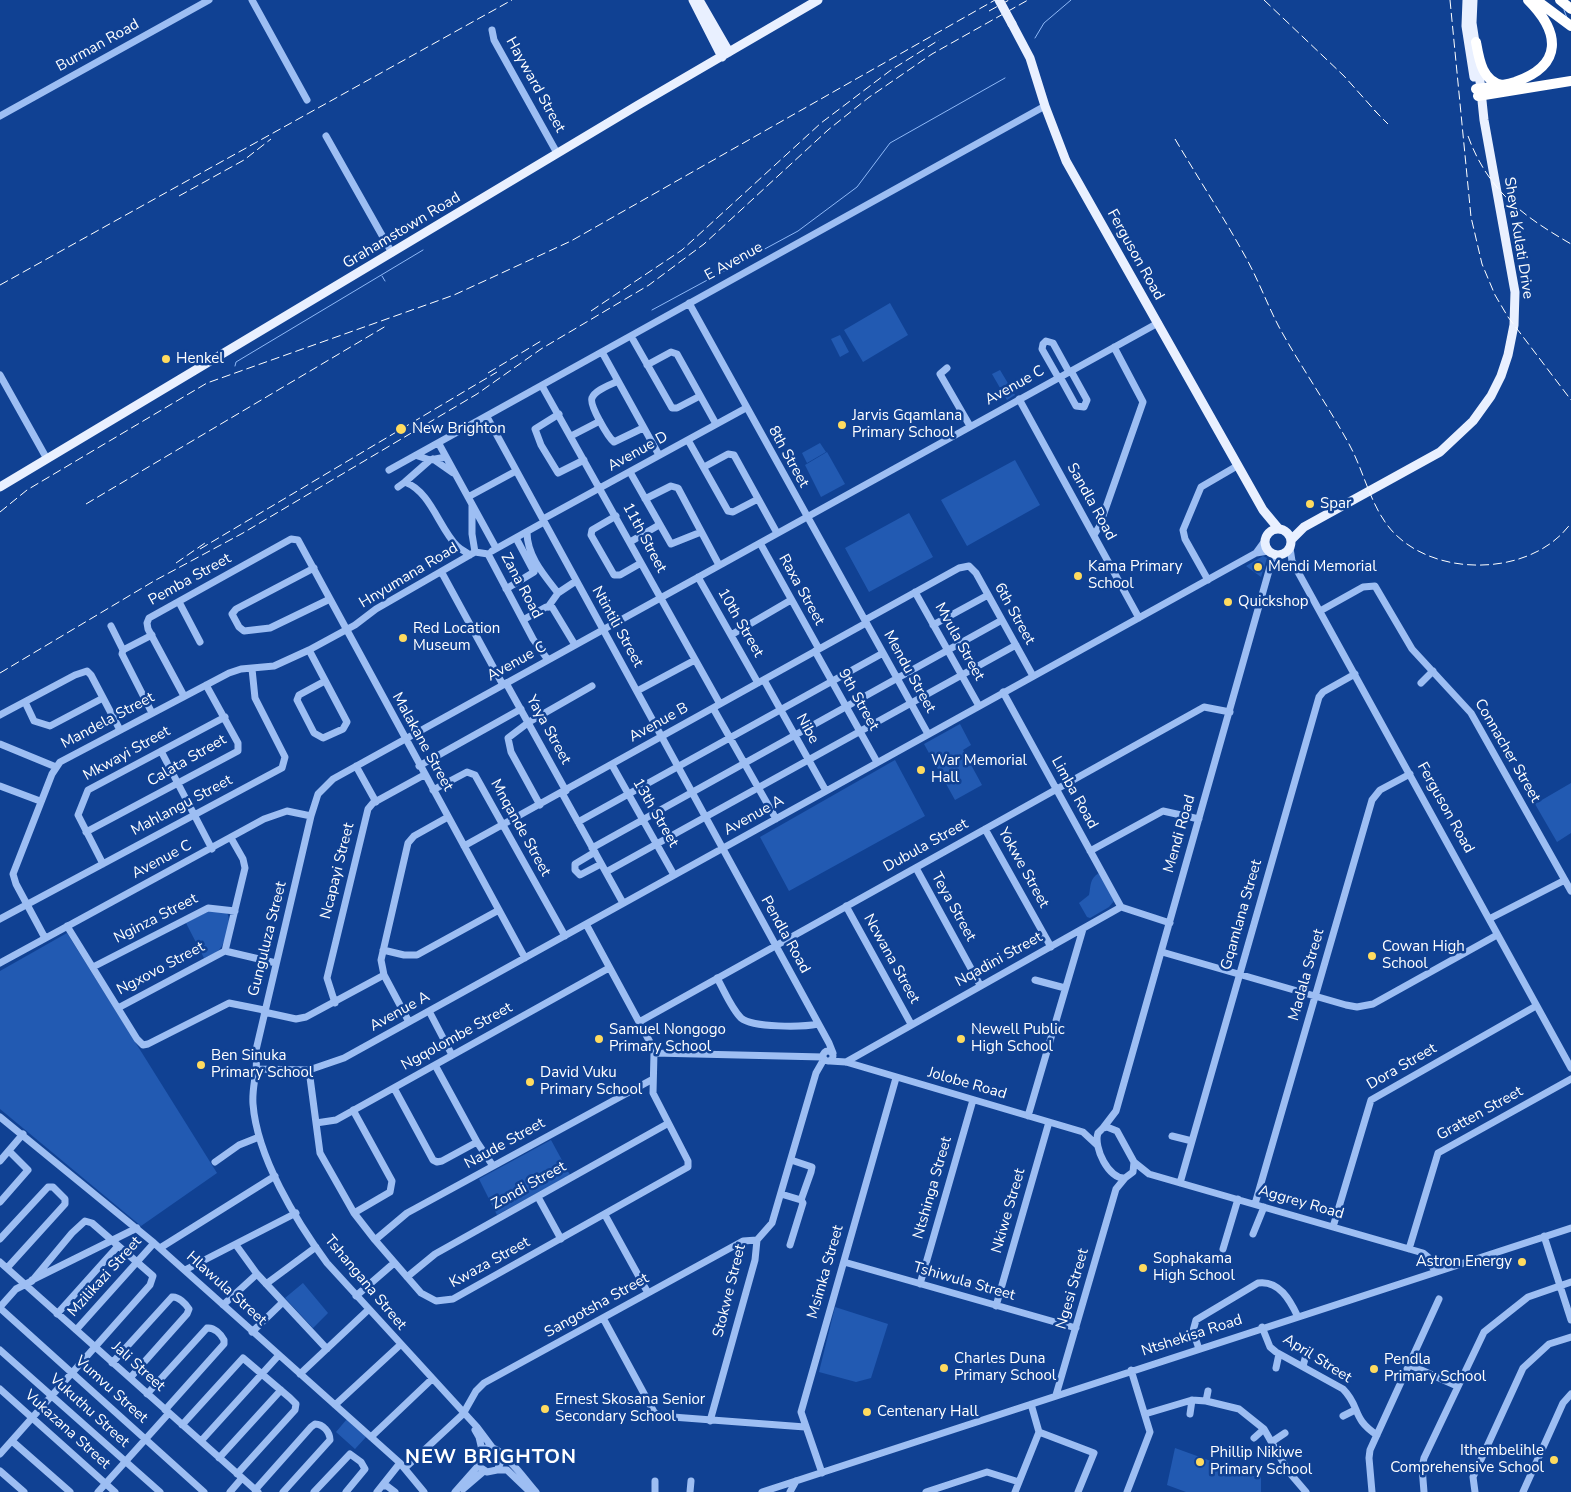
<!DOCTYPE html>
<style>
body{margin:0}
canvas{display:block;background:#104193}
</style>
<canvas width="1571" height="1492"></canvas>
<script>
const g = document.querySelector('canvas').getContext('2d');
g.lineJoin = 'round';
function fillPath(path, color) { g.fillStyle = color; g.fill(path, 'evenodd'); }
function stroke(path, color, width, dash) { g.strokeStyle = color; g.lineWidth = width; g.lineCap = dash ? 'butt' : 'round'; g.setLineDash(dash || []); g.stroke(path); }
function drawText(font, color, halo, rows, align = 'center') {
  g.font = font + ' "Nunito Sans",sans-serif'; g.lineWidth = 5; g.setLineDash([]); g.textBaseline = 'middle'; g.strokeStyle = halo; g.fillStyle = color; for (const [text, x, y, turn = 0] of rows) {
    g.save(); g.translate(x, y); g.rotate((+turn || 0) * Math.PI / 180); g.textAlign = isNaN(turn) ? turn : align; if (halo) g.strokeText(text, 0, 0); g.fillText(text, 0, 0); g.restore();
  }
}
const green = new Path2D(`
 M890,303L908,335L863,362L844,330Z
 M840,335L849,352L840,357L831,339Z
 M1000,370L1015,395L1007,400L992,374Z
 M820,443L826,452L807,463L802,453Z
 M827,452L845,484L821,497L805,465Z
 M1015,460L1040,505L967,546L941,500Z
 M909,513L933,557L869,592L845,548Z
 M1263,556L1267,558L1261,577L1246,566Z
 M960,724L971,745L963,750L982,785L955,800L924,744Z
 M895,760L925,816L789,891L760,837Z
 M1571,783V833L1557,842L1535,804Z
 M1099,873L1114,901L1109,907L1090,918L1087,917L1079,903L1089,895C1091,886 1089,879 1099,873Z
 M209,911L227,913C232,920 226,944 218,951C214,954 208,956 204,958L186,923Z
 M67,933L217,1173L141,1226L0,1109V971Z
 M551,1140L570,1175L497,1215L479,1179Z
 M303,1283L328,1313L313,1328L285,1298Z
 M835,1307L888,1324L871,1378L856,1382L819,1372Z
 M347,1419L366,1437L355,1449L336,1432Z
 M1175,1448L1252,1476H1261V1492H1186L1167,1485Z`);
const stream = new Path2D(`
 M1564,10L1567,18
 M1035,38L1044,23L1071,0
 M382,276L385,281
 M652,310L798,231L857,187L890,143L1005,78
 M235,366L236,362L423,250`);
const minor = new Path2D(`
 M252,0L307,100
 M492,30L494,40L557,153
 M0,116L209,0
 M326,136L392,253
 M689,303L928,734
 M631,336L672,408H677L700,396
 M602,352L659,455
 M647,365L671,352L677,354L716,424
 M947,368L940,374L970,426
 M0,375L47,459
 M1058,377L1042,349L1043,344L1046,341L1053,343L1069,372
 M1060,377L1076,406L1084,407L1087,400L1071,371
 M618,381C610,385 595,390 592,398C589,405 608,437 614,442L643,428
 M542,386L720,704
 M1019,399L1139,618
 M559,414L535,429L541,445L558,473L584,460
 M487,417L829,1043L833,1053
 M571,436L600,421
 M688,440L728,511L733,512L758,499
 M439,444L496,548
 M418,456L430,460L446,457
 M433,459L453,473
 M704,467L728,454L734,455L777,533
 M389,470L1045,106
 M630,472L671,544L701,532
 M405,482L430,460
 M398,487L405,482C431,492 439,528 457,546C461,550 466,552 470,555
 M468,497L516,471
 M645,499L671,486L678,488L719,565
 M472,505V534L475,552
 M616,516L592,530L591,535L614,575H620L641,563
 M543,519L746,408
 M527,532C527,556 544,575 558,593
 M1094,535L1099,527L1143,402L1114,347
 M630,542L659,525
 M760,543L819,649
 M1290,548L1292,561L1571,1068
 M492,551L544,522
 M1256,553L1264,542
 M488,554L533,639L548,660
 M314,568L236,609L232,614L239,627L244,631L270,628L330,599
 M442,573L503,685
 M698,577L758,683
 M1208,580L1185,539L1183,530L1201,487L1237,466
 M506,589L534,572L516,538
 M915,592L979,706
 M179,602L200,642
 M548,607L558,593L576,581
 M1320,611L1363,587L1375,586L1412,649L1471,713L1571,891
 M523,620L546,607H552L575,645
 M865,620L959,568L969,566L976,573L1033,676
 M933,625L988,595
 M111,626L123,650
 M152,635L123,650L122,654L152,713
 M731,635L791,600
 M309,650L347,722L343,729L323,738L314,733L297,700L299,695L325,681
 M815,651L877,762
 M764,680L826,791
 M506,683L566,791
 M1421,683L1433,671
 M637,691L695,660
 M1003,692L1121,907
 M184,696L148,629L147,623L149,618L291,539L298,540L525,958
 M25,702L34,721L50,726L103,698
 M713,708L776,819
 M0,715L75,675L87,671L91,675L120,730
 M0,744L56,767
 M161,751L212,849
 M612,765L674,875
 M356,766L376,802
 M419,766L521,709
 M0,786L40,801
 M433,790L467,772L475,775L565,936
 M562,793L623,903
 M540,805L511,752L508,738L529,722L592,686
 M578,822L883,653
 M985,829L1051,947
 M86,832L238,751V743L206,685
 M464,846L866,623
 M592,848L1002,620
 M1090,851L1163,811L1199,819
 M595,852L575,864V870L580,875L601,864
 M103,864L78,815L88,790L225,717
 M916,868L980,985
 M606,872L1016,645
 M846,906L911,1024
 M0,919L282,768L285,757L255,698L252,669
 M1489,919L1565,880
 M67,926L137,1039L143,1045L148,1044L229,1003L264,1010
 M45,938L16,884L13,874L52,774L60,762L229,673L241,669L274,666L309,650L355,625L376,609L475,552L488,554
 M383,950L404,955H417L499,910
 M225,951L245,868L243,859L231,838
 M1162,952L1346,1005L1357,1007L1373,1004L1497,935
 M0,963L264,819L287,811L311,816
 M93,967L208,908L235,911
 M717,978C724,990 731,1008 741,1018C753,1028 803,1027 818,1024
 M1035,980L1065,988
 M335,1003L327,978L368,809L373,803L424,775
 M118,1008L225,951L276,963
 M429,1011L452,1055
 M264,1012L296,1019L306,1017L384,975
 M409,1022L384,975L381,960L408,843L414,836L448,817
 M639,1022L1204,707L1230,712
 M823 1056a5 5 0 1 1 10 0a5 5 0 1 1-10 0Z
 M654,1053L823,1057
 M830,1061L846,1062L1083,1132L1097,1145
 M846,1062L1121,907L1170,923
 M256,1069L309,1070L344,1058L1256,553L1268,551
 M309,1070L320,1153L354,1213L375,1240L421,1293L436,1301L453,1299L688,1167V1161L653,1093L654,1053L651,1044L586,924
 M394,1088L433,1160L437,1162L442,1161L477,1142L435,1065
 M353,1110L392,1181L390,1192L354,1213
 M1028,1116L1083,929
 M0,1117L154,1243L400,1463L424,1492
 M316,1123L336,1120L609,968
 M1107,1127L1117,1131L1134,1162L1133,1172L1125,1178C1109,1180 1093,1147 1098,1133L1103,1128Z
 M1103,1128L1116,1111L1270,567L1278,555
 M1172,1136L1192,1141
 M477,1142L493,1166
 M0,1161L23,1134
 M215,1162L239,1145L259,1137
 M1134,1162L1149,1174L1423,1253L1428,1257L1435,1272
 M1180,1183L1319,697L1323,692L1355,674
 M781,1194L801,1200L811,1172L812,1167L791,1160
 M538,1197L561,1239
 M0,1202L28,1170L9,1151
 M1255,1204L1372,800L1380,790L1410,774
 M605,1215L648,1293
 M1333,1227L1371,1100L1536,1006
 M1253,1234L1264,1207
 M1544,1236L1571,1320
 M0,1239L48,1187H53L65,1199V1204L7,1268
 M375,1240L407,1213L653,1079
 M236,1245L257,1274L327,1349
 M790,1245L803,1203L801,1200
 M160,1248L275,1176
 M1223,1249L1238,1199
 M1409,1249L1438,1153L1571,1079
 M0,1262L258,1492
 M844,1262L1076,1328
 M185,1270L296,1213
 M407,1277L435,1254L667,1124
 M32,1280L137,1228
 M266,1284L316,1247
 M920,1284L973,1100
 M356,1296L394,1263
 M223,1305L257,1274
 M996,1306L1049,1122
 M0,1307L16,1289L32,1281L72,1233L85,1221L92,1223L153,1276L150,1285L0,1454
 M0,1308L204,1492
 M57,1314L118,1246
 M603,1318L654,1412L659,1416L805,1427
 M1262,1327L1270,1347L1276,1352L1343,1389C1361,1407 1351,1418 1377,1435
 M76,1330L154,1243
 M252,1332L283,1302
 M1199,1349L1193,1331L1196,1320L1258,1283C1279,1280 1290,1300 1298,1317
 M0,1350L160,1492
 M112,1363L172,1297C178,1296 186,1304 189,1309L187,1314L130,1378
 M1410,1365L1457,1386
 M1303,1366L1306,1355
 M1276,1368L1279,1354
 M300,1374L368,1310
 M0,1389L115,1492
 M147,1394L207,1328C214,1327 221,1334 224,1340V1344L165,1410
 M1056,1395L1116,1189L1125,1178
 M1206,1401L1208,1391
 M335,1405L400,1345
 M1145,1414L1192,1400L1206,1401L1239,1409L1264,1429L1288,1471L1306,1492
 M1190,1414L1192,1400
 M1343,1416L1355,1410
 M710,1421L755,1260L757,1240L772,1223L816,1073L824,1059
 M182,1425L243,1358L290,1398L296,1404L295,1410L237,1474
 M475,1430L479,1437L482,1450
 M1039,1432L1094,1453L1078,1492
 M371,1437L432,1379
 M1254,1438L1264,1429
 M12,1441L70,1492
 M201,1441L279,1355
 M1273,1441L1285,1433
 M492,1447L477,1427L327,1263C296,1221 257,1157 253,1104C252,1091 255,1081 256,1069C257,1063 256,1056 256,1050L311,816L318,794L333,779L1158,323
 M500,1453L502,1460L497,1470L487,1472L478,1466L477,1459L482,1450C486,1448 489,1446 493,1448C505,1452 527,1482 536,1492
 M219,1458L281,1390
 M405,1468L463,1414L476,1391L484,1383L743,1241L757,1240
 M497,1470H507L530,1492
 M0,1471L24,1492
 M822,1473L801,1412L896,1078
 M383,1486H387L395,1492
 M463,1489L484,1471
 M255,1490L311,1427L315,1424C323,1424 330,1432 330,1440L283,1492
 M98,1492L169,1413
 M230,1492L242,1478
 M314,1492L350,1454L361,1462L365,1469L346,1492
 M377,1492L400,1463
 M455,1492L478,1466
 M655,1492V1481
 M690,1492L691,1481
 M762,1492L1571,1228
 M790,1492L796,1481
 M926,1492L987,1472L1019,1482
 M1015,1492L1039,1432L1031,1404
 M1127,1492L1150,1432L1131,1370
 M1372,1492L1369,1458L1370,1450L1439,1299
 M1424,1492L1422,1467L1424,1458L1484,1332L1528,1297L1571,1282
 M1475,1492L1473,1477L1523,1368L1549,1344L1571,1337
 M1523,1492L1563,1403L1571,1394`);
const major = new Path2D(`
 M693,0L722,57
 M699,0L729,52
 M1467,0L1466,26L1474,77
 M1473,0L1472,23L1476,49
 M1012,24L1030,58L1045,106L1066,161L1263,510L1278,528
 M0,487L638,105L818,0
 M1265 542a13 13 0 1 1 26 0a13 13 0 1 1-26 0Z
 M1291,540L1304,527L1440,452L1473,421L1491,396L1501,376L1508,355L1514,325L1515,292L1484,120L1478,62`);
const highway = new Path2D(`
 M1536,0L1571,26
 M1560,0L1571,9
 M1476,42C1479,59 1482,81 1502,85
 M1476,89C1489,87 1502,86 1515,82C1564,65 1560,32 1528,0
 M1478,96L1571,81`);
const rail = new Path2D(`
 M1264,0L1344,76L1378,114
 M1450,0L1471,217L1482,264L1495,295L1508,317L1571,400
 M989,11L1009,0
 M1374,110L1388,124
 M1468,136C1488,191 1523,216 1571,244
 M1175,139C1198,178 1223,216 1245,256C1258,279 1267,304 1279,327C1301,367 1327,404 1349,444C1365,473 1371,510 1395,534C1440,579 1534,575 1571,523
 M179,196L244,160L271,139
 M0,285L512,0
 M591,311L682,250L821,123L891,70L939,40
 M488,373L541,341
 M86,504L386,326
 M0,512L27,490L207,383L454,295L571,241L995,0
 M200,549L497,372
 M176,563L205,543
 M0,673L154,581L243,533L477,394L541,349L649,285L704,244L828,130L868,98L932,54L1028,0`);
const majorBridge = new Path2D(`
 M999,0L1012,24`);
const markers = [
 [166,359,5,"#ffdb5f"],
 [842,425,5,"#ffdb5f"],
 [401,429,6,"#ffdb5f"],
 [1310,504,5,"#ffdb5f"],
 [1258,567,5,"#ffdb5f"],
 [1078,576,5,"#ffdb5f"],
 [1228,602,5,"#ffdb5f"],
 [403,638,5,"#ffdb5f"],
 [921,770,5,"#ffdb5f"],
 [1372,956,5,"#ffdb5f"],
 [599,1039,5,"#ffdb5f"],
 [961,1039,5,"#ffdb5f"],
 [201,1065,5,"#ffdb5f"],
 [530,1082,5,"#ffdb5f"],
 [1522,1262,5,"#ffdb5f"],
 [1143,1268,5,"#ffdb5f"],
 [944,1368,5,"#ffdb5f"],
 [1374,1369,5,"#ffdb5f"],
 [545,1409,5,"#ffdb5f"],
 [867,1412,5,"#ffdb5f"],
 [1554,1460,5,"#ffdb5f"],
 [1200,1462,5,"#ffdb5f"]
];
const streetNames = [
 ["Burman Road",98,46,-29],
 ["Hayward Street",535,85,61],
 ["Grahamstown Road",402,231,-31],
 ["Sheya Kulati Drive",1518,238,81],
 ["Ferguson Road",1135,255,61],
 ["E Avenue",734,262,-29],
 ["Avenue C",1015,386,-29],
 ["Avenue D",638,452,-29],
 ["8th Street",788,457,61],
 ["Sandla Road",1091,502,61],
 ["11th Street",644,538,62],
 ["Hnyumana Road",409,576,-31],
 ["Pemba Street",190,580,-29],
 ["Zana Road",521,586,62],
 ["Raxa Street",801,590,61],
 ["6th Street",1014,614,61],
 ["10th Street",740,623,60],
 ["Ntintili Street",617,627,61],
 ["Mvula Street",959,642,61],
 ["Avenue C",517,662,-29],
 ["Mendu Street",909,672,61],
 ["9th Street",858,700,61],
 ["Mandela Street",108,721,-28],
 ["Avenue B",659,723,-29],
 ["Nibe",807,729,61],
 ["Yaya Street",548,730,61],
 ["Malakane Street",422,742,61],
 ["Connacher Street",1507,751,60],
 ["Mkwayi Street",127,754,-29],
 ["Calata Street",187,761,-30],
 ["Limba Road",1074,793,61],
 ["Mahlangu Street",182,806,-28],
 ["Ferguson Road",1445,808,61],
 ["13th Street",655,813,60],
 ["Avenue A",754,816,-29],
 ["Mnqande Street",520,828,61],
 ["Mendi Road",1180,834,-74],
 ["Dubula Street",926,846,-29],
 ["Avenue C",162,860,-28],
 ["Yokwe Street",1023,868,61],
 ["Ncapayi Street",338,871,-76],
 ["Teya Street",953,907,61],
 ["Gqamlana Street",1242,915,-74],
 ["Nginza Street",156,919,-27],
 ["Pendla Road",785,935,61],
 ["Gunguluza Street",268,939,-76],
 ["Ncwana Street",891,959,61],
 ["Nqadini Street",999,960,-29],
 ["Ngxovo Street",161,969,-28],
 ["Madala Street",1307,975,-74],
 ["Avenue A",400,1012,-29],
 ["Ngqolombe Street",457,1037,-29],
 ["Dora Street",1402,1067,-30],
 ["Jolobe Road",967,1084,16],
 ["Gratten Street",1480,1114,-29],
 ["Naude Street",505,1144,-29],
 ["Zondi Street",529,1186,-29],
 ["Ntshinga Street",933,1188,-74],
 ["Aggrey Road",1301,1203,16],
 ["Nkiwe Street",1009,1211,-74],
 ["Kwaza Street",490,1263,-29],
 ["Msimka Street",826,1272,-74],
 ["Mzilikazi Street",105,1277,-48],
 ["Tshiwula Street",964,1282,16],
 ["Tshangana Street",365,1283,50],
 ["Hlawula Street",226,1289,42],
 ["Ngesi Street",1073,1289,-74],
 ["Stokwe Street",730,1291,-76],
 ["Sangotsha Street",597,1306,-29],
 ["Ntshekisa Road",1192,1336,-18],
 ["April Street",1317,1359,32],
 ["Jali Street",138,1367,42],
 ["Vumvu Street",111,1390,42],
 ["Vukuthu Street",89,1411,42],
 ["Vukazana Street",67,1430,42]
];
const poiNames = [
 ["Henkel",176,359],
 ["Jarvis Gqamlana",852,416],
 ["Primary School",852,433],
 ["New Brighton",412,429],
 ["Spar",1320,504],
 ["Kama Primary",1088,567],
 ["School",1088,584],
 ["Mendi Memorial",1268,567],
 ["Quickshop",1238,602],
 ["Red Location",413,629],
 ["Museum",413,646],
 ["War Memorial",931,761],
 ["Hall",931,778],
 ["Cowan High",1382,947],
 ["School",1382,964],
 ["Samuel Nongogo",609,1030],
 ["Primary School",609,1047],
 ["Newell Public",971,1030],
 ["High School",971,1047],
 ["Ben Sinuka",211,1056],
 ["Primary School",211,1073],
 ["David Vuku",540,1073],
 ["Primary School",540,1090],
 ["Sophakama",1153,1259],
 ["High School",1153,1276],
 ["Astron Energy",1512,1262,"right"],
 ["Charles Duna",954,1359],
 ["Primary School",954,1376],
 ["Pendla",1384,1360],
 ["Primary School",1384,1377],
 ["Ernest Skosana Senior",555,1400],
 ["Secondary School",555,1417],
 ["Centenary Hall",877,1412],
 ["Ithembelihle",1544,1451,"right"],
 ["Comprehensive School",1544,1468,"right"],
 ["Phillip Nikiwe",1210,1453],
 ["Primary School",1210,1470]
];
const districtNames = [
 ["NEW BRIGHTON",491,1458]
];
fillPath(green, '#225ab2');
stroke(stream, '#8eb8f7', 1);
stroke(minor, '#9dbef3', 7);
stroke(major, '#e9f0ff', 9);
stroke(highway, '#fff', 10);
stroke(rail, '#fff', 1, [9, 4]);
stroke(majorBridge, '#e9f0ff', 9);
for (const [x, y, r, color] of markers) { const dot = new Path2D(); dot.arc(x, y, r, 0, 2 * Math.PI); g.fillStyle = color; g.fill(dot); stroke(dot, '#104193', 2); }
drawText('15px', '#fff', '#104193', streetNames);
drawText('15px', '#fff', '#104193', poiNames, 'left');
g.letterSpacing = '1px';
drawText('bold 20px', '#fff', '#104193', districtNames);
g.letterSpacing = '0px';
</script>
